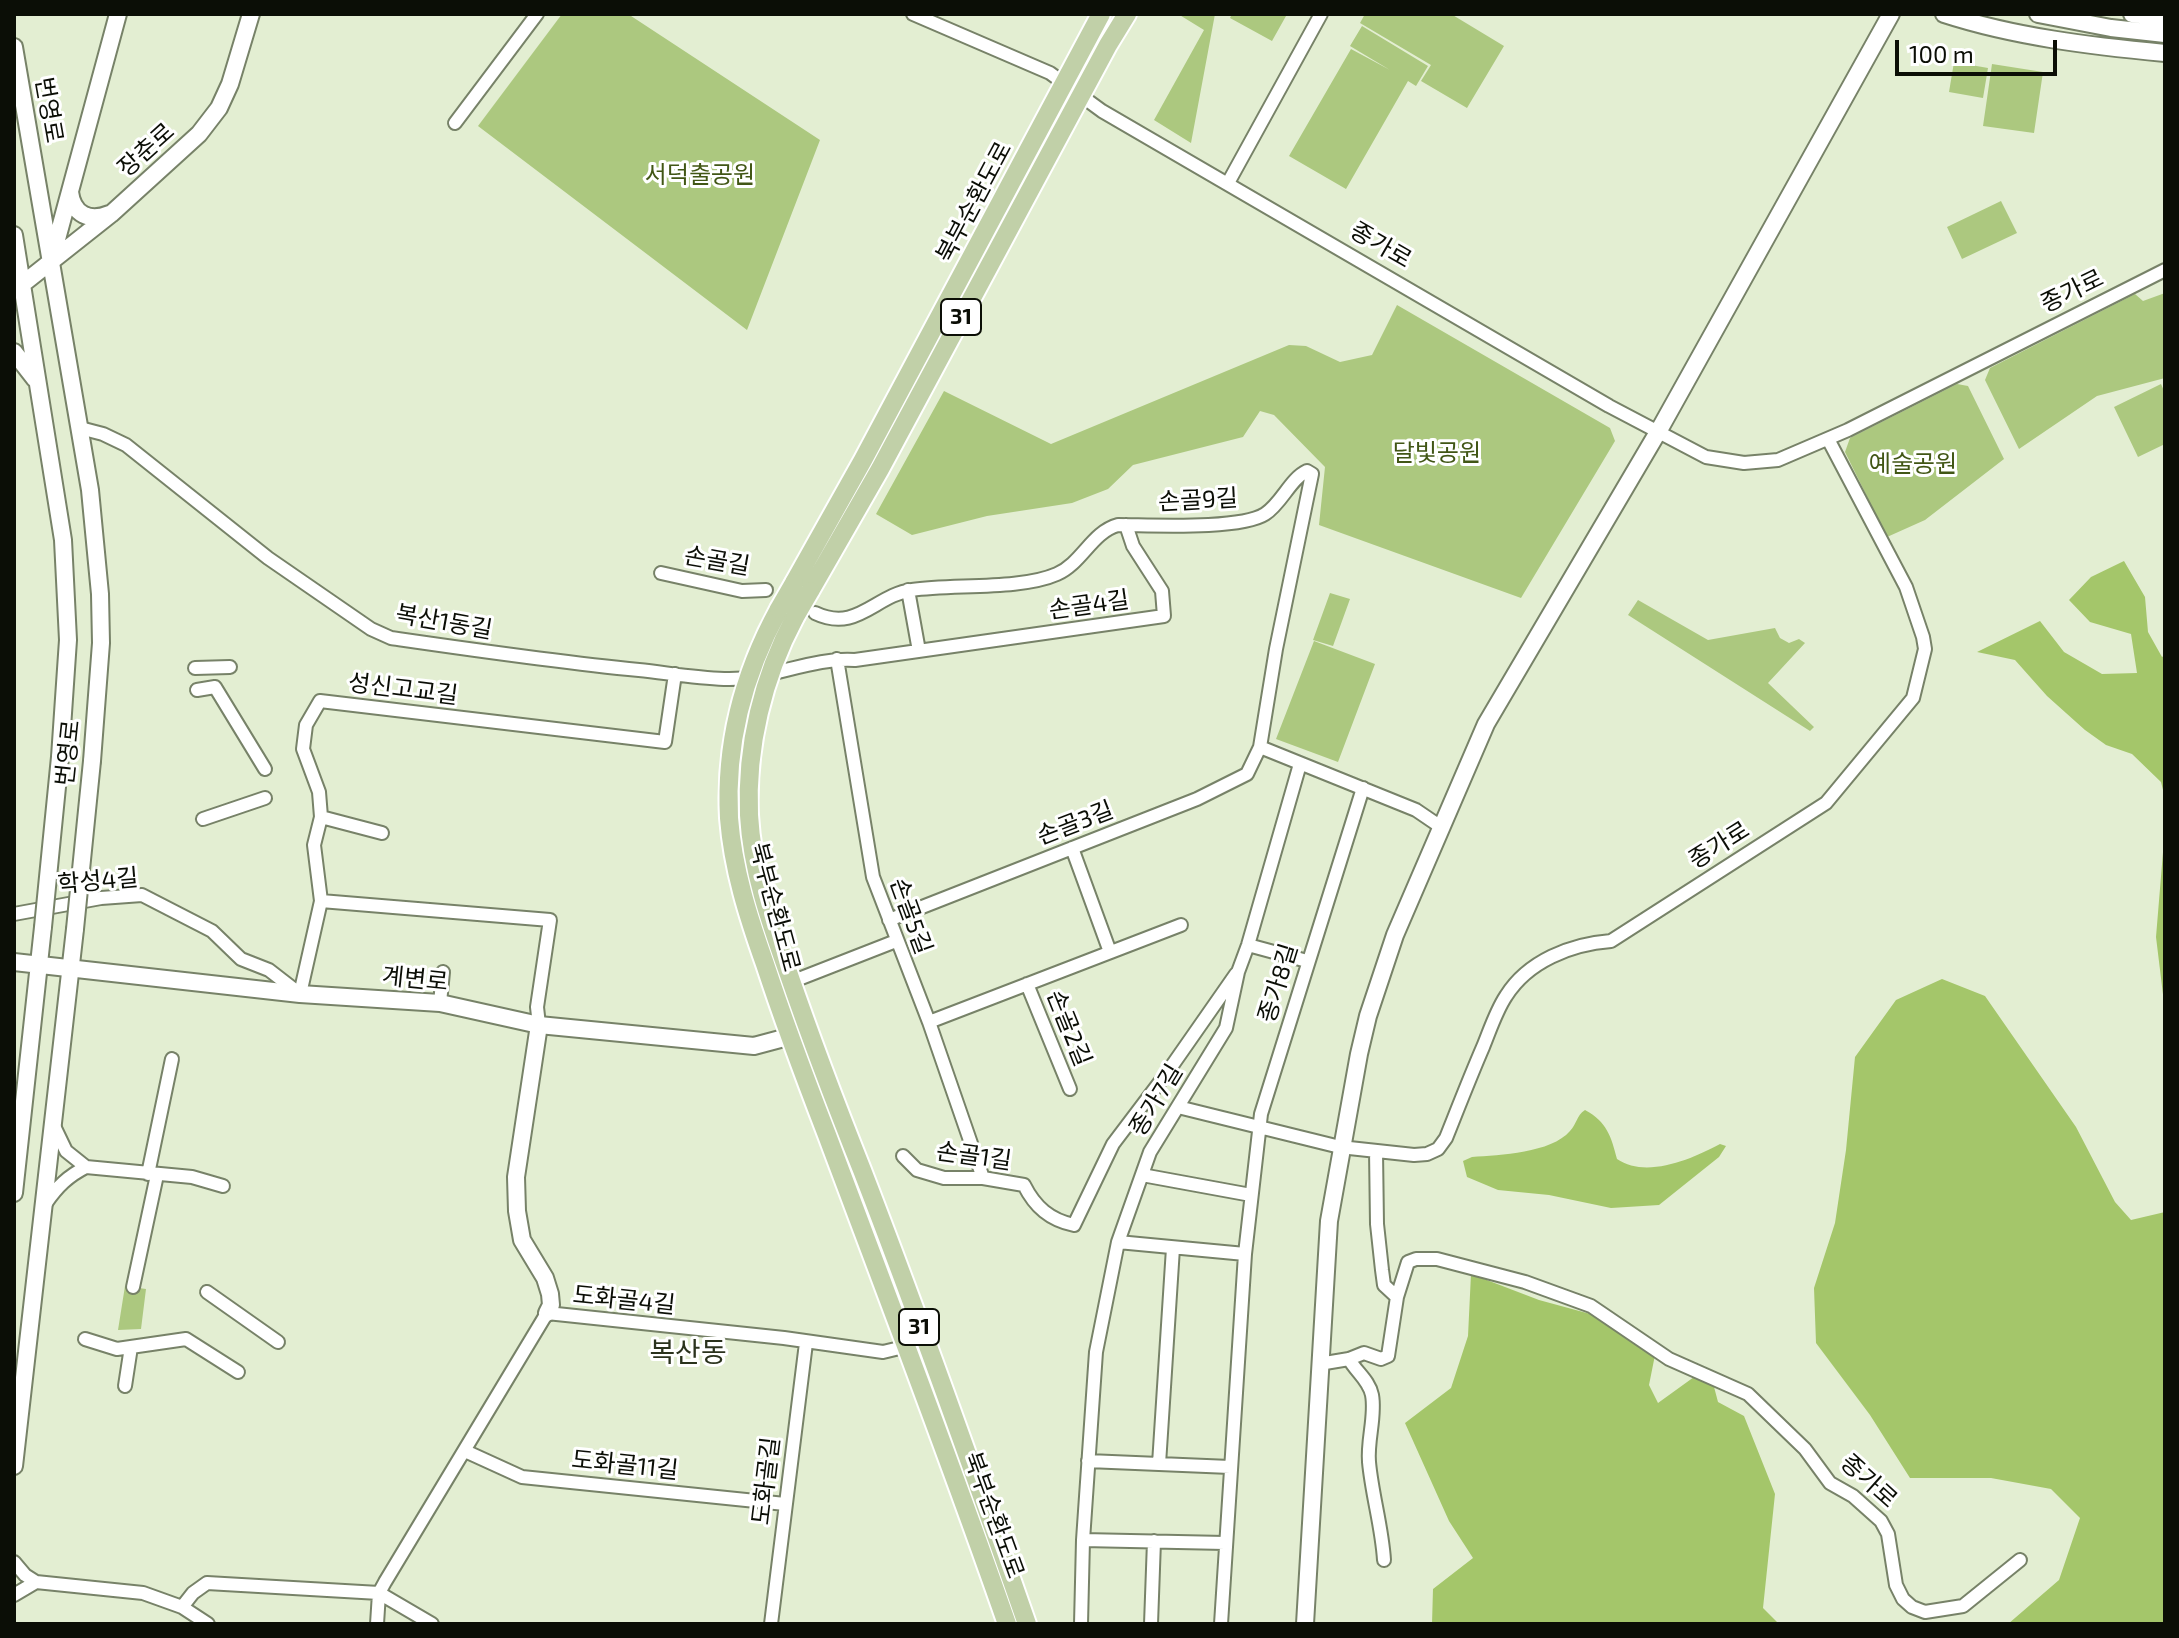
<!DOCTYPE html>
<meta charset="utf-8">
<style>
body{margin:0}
#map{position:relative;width:2179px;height:1638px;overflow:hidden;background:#e3eed2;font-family:"Exo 2",sans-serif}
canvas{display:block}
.frame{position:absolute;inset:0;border:16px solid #0b0e06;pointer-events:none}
.scale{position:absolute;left:1895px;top:40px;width:162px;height:36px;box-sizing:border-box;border:4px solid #0b0e06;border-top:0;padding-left:10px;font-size:24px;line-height:28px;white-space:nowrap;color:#0b0e06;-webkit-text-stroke:6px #fff;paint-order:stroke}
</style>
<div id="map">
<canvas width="2179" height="1638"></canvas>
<div class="frame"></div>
<div class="scale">100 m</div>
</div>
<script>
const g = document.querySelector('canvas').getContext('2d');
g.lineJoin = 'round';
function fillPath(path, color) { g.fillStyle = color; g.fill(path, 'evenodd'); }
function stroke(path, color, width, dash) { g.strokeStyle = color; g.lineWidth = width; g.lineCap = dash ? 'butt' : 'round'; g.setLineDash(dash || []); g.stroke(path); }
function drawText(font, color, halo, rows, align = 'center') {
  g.font = font + ' "Exo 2","Noto Sans KR",sans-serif'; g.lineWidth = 6; g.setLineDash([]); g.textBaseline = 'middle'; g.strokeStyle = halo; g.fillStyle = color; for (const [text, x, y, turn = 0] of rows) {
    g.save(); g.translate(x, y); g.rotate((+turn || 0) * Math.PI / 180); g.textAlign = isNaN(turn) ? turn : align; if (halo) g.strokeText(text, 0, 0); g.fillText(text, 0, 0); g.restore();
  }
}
const green = new Path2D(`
 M562,14H628L820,140L747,330L478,126Z
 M1178,14H1215L1191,143L1154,120L1204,30Z
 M1232,14H1282L1286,16L1272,41L1230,18Z
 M1365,14H1451L1504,46L1467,108L1421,81L1431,65L1360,23Z
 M1362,26L1428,66L1416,86L1408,81L1346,189L1289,156L1351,49L1390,70L1350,46Z
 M1954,62L1988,68L1983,98L1949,92Z
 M1992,64L2043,72L2034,133L1983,126Z
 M2001,201L2017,233L1962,259L1947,227Z
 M2165,293V378L2097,396L2019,449L1985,380L1990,368L2135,294L2143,301Z
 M1397,305L1610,428L1615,441L1521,598L1319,525L1325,467L1274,415L1260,411L1243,437L1133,465L1108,489L1072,503L987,516L912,535L876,514L944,391L1051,444L1289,345L1306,346L1340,362L1372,355Z
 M1957,384L1968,386L2004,459L1925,520L1887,537L1845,452L1850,438Z
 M2161,384L2165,393V444L2138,457L2114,407Z
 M1330,593L1350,599L1333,646L1313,640Z
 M1638,600L1708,640L1775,628L1780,638L1789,643L1799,639L1805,643L1768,683L1814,727L1810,731L1628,615Z
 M1314,641L1375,664L1338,762L1276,739Z
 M125,1286L146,1289L141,1329L118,1330Z`);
const forest = new Path2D(`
 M2124,561L2145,597L2148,632L2162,657L2165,655V798L2161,782L2132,754L2106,745L2085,730L2047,696L2015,660L1977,652L2040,621L2064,652L2102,674L2137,673L2131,634L2090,622L2069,600L2091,577Z
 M2165,828V1011L2156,937Z
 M1942,979L1985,996L2076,1127L2115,1202L2131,1220L2165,1212V1624H2008L2059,1580L2080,1518L2051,1489L1991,1478H1910L1870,1415L1816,1343L1814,1288L1835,1223L1846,1150L1855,1057L1896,1000Z
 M1585,1110C1607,1122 1611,1136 1617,1159C1646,1179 1692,1159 1720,1144L1726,1146L1719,1157L1659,1205L1611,1208L1549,1195L1498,1190L1467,1177L1463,1161L1472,1157C1500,1155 1551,1153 1570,1131C1577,1124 1576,1116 1585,1110Z
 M1471,1274L1539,1300L1594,1315L1655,1355L1649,1385L1658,1403L1694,1377L1713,1383L1718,1402L1744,1416L1775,1494L1763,1608L1779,1624H1432L1433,1589L1473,1558L1449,1521L1405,1423L1451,1388L1468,1336Z`);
const street = new Path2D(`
 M913,14L1050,73L1102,111L1609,406L1706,457L1744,463L1778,460L1848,430L2165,270
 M455,123L537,14
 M1228,183L1321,14
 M80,428L103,434L126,445L268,558L371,629L391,638C474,650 556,662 639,670C667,673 696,678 724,679C769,681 810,657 855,660L1164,616L1162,591L1133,546L1126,525
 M661,573L742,591L766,590
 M908,590L919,651
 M815,613C857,633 875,595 912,590C952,584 1021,590 1057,574C1082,563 1092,532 1118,525C1150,525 1240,530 1265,514C1282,503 1290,479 1307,471L1312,474L1276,649L1260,747L1247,774L1197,799L889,920
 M837,659L873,877L929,1022L983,1178
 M195,668L230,667
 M197,690L215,687L265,769
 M1260,747L1416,810L1441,827
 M321,817L382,833
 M203,819L265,798
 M1072,848L1110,952
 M321,901L550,920L537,1007L539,1025
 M14,914L101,898L142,895L212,931L241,959L269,970L300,994L321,901L314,845L321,817L319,792L303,749L306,725L320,701L665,742L675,674
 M1248,945L1307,961
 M791,982L896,941
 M1027,984L1070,1089
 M440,1003L443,972
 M929,1022L1181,925
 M1178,1107L1340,1147L1414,1155L1427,1154L1438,1149L1446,1138C1458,1108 1470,1077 1483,1047C1490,1030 1496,1011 1506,996C1528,961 1571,944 1611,941L1826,803L1913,698L1925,649L1923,637L1906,587L1828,439
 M54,1126L66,1151L86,1167L192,1177L223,1186
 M1376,1151L1377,1224L1382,1270L1384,1285L1397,1297
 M903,1156L917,1170L944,1178H983L1024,1185C1035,1207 1050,1220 1074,1225L1113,1144L1169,1070L1236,974
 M148,1174L172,1059
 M1142,1175L1251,1195
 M46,1203C57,1187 68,1176 86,1167
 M1118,1242L1245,1254
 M133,1287L157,1175
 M207,1292L278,1342
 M85,1339L117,1349L186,1339L238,1372
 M1349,1359C1356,1372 1369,1380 1372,1395C1376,1416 1367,1440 1369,1462C1372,1495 1382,1527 1384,1560
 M1319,1364L1349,1359L1364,1353L1381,1359L1388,1356L1397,1297L1408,1262L1416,1259H1437L1525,1282L1591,1306L1669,1359L1748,1394L1805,1449L1830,1483L1853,1496L1881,1521L1888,1534L1896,1585L1903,1599L1912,1607L1925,1612L1963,1606L2020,1560
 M125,1386L131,1347
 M465,1451L522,1477L785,1504
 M1088,1461L1230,1467
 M1159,1464L1173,1248
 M1083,1540L1225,1543
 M14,1562L25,1575L36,1582L143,1593L182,1607L208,1624
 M14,1595L36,1582
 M182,1607L193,1593L207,1583L379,1593L432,1624
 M377,1624L379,1593L385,1582L547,1313L784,1338L883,1352L908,1346
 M771,1624L806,1343
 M1081,1624L1083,1540L1096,1352L1118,1242L1150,1152L1226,1028L1238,972L1248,945L1300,764
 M1151,1624L1154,1541
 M1221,1624L1245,1254L1261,1114L1363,788`);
const secondary = new Path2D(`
 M1944,14C2015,37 2091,46 2165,53
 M2038,14L2111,28L2165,34
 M2132,14L2165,18
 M14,47L90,490L100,594L101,643L92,761
 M70,192C73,215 90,222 109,214
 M14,235L63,540L68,640L60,757
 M53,254L118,14
 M15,290L111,214L199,134L219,108L230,84L251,14
 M14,352L35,379
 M14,962L300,994L440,1003L539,1025L754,1046L799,1034
 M539,1025L516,1177L517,1211L522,1240L545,1278L550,1294L551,1305L547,1313
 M14,1193L43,927
 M14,1466L75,929
 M1305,1624L1329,1221L1359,1054L1368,1016L1395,935L1486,724L1658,432L1891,14`);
const primary = new Path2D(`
 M794,583L863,460L1101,14
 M810,591L880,469L1108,45L1127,14
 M779,609C744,673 725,743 729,818C733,869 748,916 765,964C784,1022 805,1078 827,1135C888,1298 950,1460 1007,1624
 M795,617C763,677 746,746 749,815C752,870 770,921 788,972C811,1039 836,1105 862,1170C920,1320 974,1472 1027,1624`);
const secondaryBridge = new Path2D(`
 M43,927L60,757
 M75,929L92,761`);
const primaryBridge = new Path2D(`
 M779,609L794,583
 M795,617L810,591`);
const shields = [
 [961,317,40],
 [919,1327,40]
];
const shieldNames = [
 ["31",961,317],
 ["31",919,1327]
];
const streetNames = [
 ["번영로",49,110,80],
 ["장춘로",146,150,-42],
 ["북부순환도로",974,202,-62],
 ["종가로",1381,245,30],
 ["종가로",2072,291,-26],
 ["손골9길",1198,500,-3],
 ["손골길",717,561,10],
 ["손골4길",1089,605,-8],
 ["복산1동길",444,622,10],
 ["성신고교길",403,689,7],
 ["번영로",68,753,-84],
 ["손골3길",1075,823,-21],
 ["종가로",1719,845,-32],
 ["학성4길",98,881,-5],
 ["북부순환도로",775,907,75],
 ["손골5길",911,916,70],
 ["계변로",415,979,6],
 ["종가8길",1278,983,-73],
 ["손골2길",1069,1028,68],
 ["종가7길",1156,1100,-59],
 ["손골1길",974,1156,8],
 ["도화골4길",624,1300,6],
 ["도화골11길",625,1465,6],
 ["도화골길",766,1481,-83],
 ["종가로",1869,1481,42],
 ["북부순환도로",994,1515,70]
];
const parkNames = [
 ["서덕출공원",700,175],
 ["달빛공원",1437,453],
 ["예술공원",1913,464]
];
const quarterNames = [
 ["복산동",688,1353]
];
fillPath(green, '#acc87f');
fillPath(forest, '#a4c66a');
stroke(street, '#778268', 16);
stroke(secondary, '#778268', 20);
stroke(primary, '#fff', 22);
stroke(street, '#fff', 12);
stroke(secondary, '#fff', 16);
stroke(primary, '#c1d0a8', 18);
stroke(secondaryBridge, '#778268', 20, []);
stroke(primaryBridge, '#fff', 22, []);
stroke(secondaryBridge, '#fff', 16);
stroke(primaryBridge, '#c1d0a8', 18);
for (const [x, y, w] of shields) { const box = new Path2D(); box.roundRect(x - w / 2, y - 18, w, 36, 6); g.fillStyle = '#fff'; g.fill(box); stroke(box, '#0b0e06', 2); }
drawText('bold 22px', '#0b0e06', null, shieldNames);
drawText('24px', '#0b0e06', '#fff', streetNames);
drawText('24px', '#415615', '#fff', parkNames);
drawText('28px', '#2a321c', '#fff', quarterNames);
</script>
